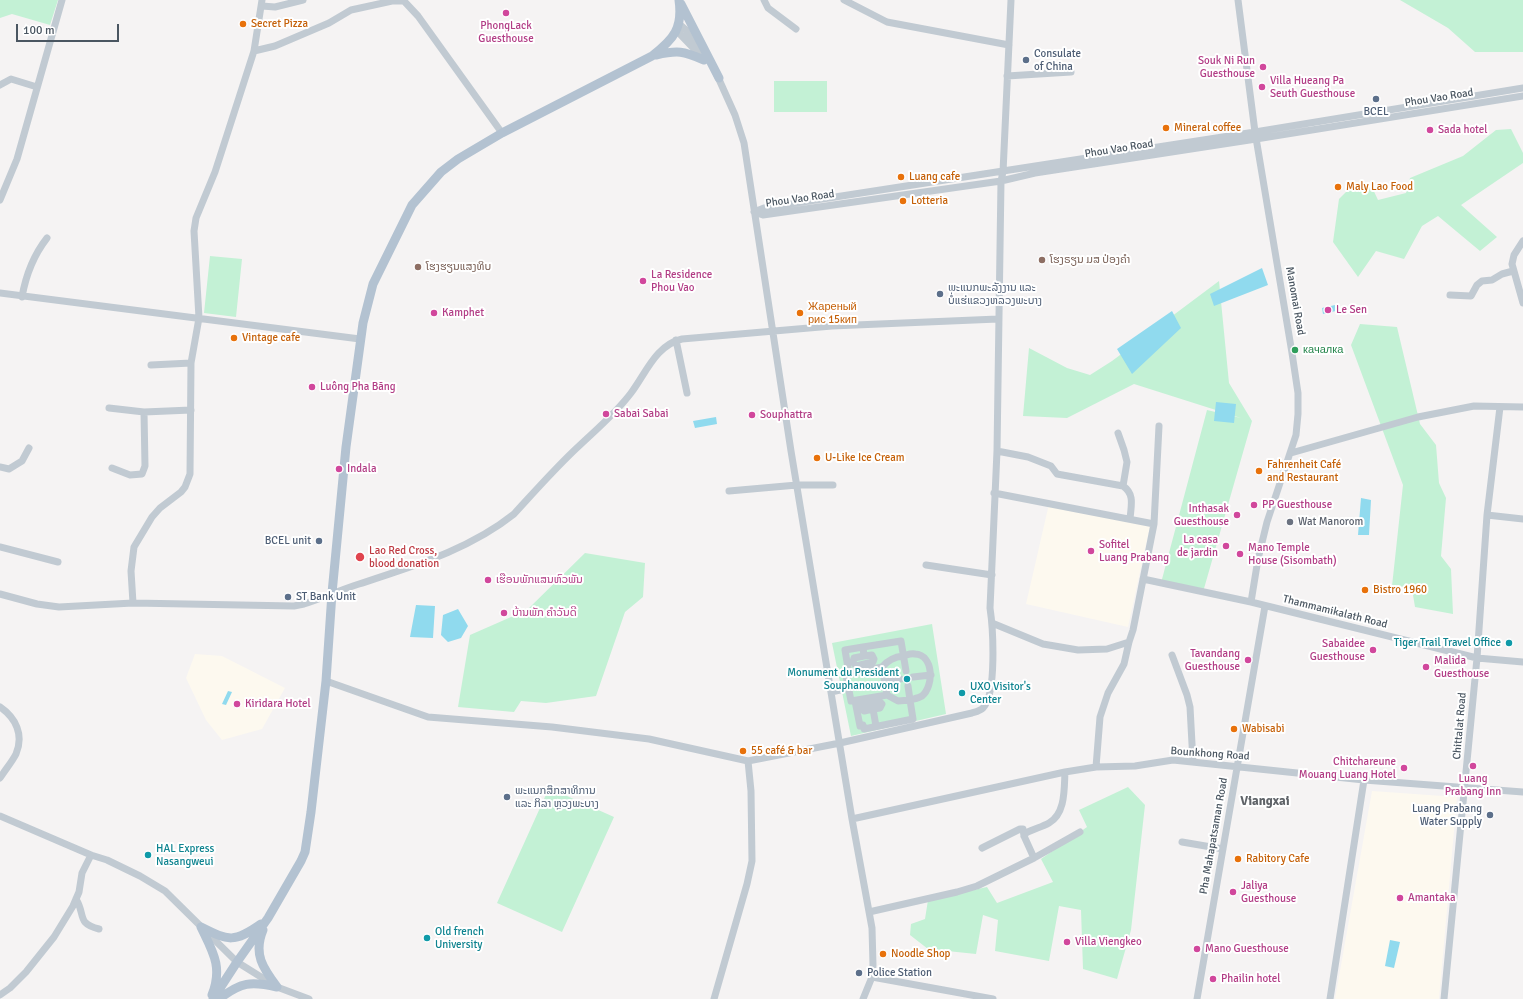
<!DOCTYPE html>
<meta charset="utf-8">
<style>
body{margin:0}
#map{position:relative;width:1523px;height:999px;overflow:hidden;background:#f5f3f3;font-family:Signika,sans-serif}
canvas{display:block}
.scale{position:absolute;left:16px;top:24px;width:103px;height:18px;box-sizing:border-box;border:2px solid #4a5661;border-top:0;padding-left:5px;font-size:12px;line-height:14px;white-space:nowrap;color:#4a5661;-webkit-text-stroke:3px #fff;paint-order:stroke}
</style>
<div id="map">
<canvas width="1523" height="999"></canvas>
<div class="scale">100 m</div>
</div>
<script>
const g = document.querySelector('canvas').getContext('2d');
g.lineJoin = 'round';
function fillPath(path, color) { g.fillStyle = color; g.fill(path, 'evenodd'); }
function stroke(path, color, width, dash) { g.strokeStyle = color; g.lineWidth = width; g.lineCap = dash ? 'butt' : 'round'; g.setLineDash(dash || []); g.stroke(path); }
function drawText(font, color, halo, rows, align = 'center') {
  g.font = font + ' Signika,"Noto Sans Lao",sans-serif'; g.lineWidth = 4; g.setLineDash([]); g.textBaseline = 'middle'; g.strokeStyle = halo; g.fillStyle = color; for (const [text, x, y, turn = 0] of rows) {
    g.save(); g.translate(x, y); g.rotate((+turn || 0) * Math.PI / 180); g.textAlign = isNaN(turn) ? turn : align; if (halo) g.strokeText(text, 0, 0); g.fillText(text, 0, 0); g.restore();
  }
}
const commercial = new Path2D(`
 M1049,504L1150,526L1128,627L1026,604Z
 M195,654L222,656L285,688L262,729L222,740L206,720L186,678Z
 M1372,791L1457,797L1439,999H1335Z`);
const green = new Path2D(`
 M0,0H58L50,25L12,14L0,18Z
 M1400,0H1523V52H1475L1448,28Z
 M774,81H827V112H774Z
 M1511,129L1523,153V163L1461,205L1497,237L1480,251L1438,216L1422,226L1404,259L1376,251L1358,277L1333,242L1339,199L1356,182L1370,183L1378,200L1406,193L1410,178L1463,156L1496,130Z
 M210,256L242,259L236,317L204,313Z
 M1219,281L1229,383L1252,421L1203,592L1161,583L1207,410L1241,418L1134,384L1067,418L1023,416L1029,348L1067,368L1090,375L1112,361Z
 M1360,324L1397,327L1420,424L1436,445L1439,483L1446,498L1441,556L1451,569L1453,614L1415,607L1412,589L1392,586L1403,485L1351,345Z
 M585,553L645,563L643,597L625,612L596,696L546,703L521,701L514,712L458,707L470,635L527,610Z
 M932,624L946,714L851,736L832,643Z
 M1128,787L1145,805L1131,930L1117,979L1083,969L1081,910L1059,906L1049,961L995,951L998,920L983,915L976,954L928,949L910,935L911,924L925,919L928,900L987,887L997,903L1053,882L1041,859L1087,827L1079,810Z
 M549,788L614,817L562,932L497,903Z`);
const water = new Path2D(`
 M1262,268L1268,285L1214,306L1210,294Z
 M1335,305L1336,311L1323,314L1322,308Z
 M1172,311L1181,328L1132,374L1117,349Z
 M1216,402L1236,404L1234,423L1214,421Z
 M716,417L717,424L695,428L693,421Z
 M1361,498L1371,500L1369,535H1358Z
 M416,605L435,606L433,638L410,637Z
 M458,609L468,626L461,638L448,642L441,635L443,615Z
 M228,691L232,692L226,705L222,704Z
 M1390,940L1400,942L1394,968L1385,966Z`);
const minor = new Path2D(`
 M764,0L768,8L796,29
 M844,0L887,22L1009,45
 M1238,0L1255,132L1292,353L1298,393V414L1296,435L1267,522L1258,559L1251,602
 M262,6L275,7L303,0
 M679,24L686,30L699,48
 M677,31L701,56
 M254,51L275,46L329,23L351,10L392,1H404L418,16L502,133
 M717,75L735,115L744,143L791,451L852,819L872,928L873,965L872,977L863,999
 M1007,76L1071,72
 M0,85L11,79L37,87
 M1523,88L1255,132L764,208L754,212L763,215L1001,181L1035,173L1256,139L1523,96
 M0,200L17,159L62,0
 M1523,241L1514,255L1512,264L1523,303
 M0,293L360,339
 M1450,295L1471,296L1477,285L1482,281L1492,280L1502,274L1513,271
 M22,297C26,274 33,256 47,238
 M676,340L687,393
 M151,365L191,363
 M109,408L144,412L191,410
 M1118,433L1124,450L1127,462L1123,486
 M997,451L1028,457L1051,466L1057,474L1123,486C1135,494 1131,506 1130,519
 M1291,453L1418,417L1474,406L1523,407
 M0,467L9,469L22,461L29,448
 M112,468L130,475L142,474L145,466L144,412
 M729,491L797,485H833
 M994,493L1154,524
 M1487,515L1523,519
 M0,547L58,562
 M926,565L992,575
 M1143,579L1251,602L1477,658L1523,662
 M0,594L37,604L59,607L133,603L294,606L304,604C323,598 340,590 359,584C413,566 469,550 514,514C536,490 557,466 580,445C598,428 616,413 631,393C646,373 656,345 682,339L832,326L998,319
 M133,603L131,571L134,547L152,517L160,508L181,492L185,487L190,474L191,363L199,318L194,231L196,218L215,172L254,51L262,0
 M992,623L1043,644L1078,650L1107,649L1129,642
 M863,647L901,641L906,671
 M1172,655L1187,695L1190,707L1193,762
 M882,667L846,675L851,701L887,695
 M849,674L845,650L863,647L864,656L872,655L874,659L873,662L856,666L853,662L854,658L864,656
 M913,677L931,675
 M326,681L428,717L552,727L649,739L748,761L840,743L972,713C975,712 980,711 983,708C997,694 993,628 990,608L997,451L1001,181L1003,172L1011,0
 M885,682L900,679
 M831,692L849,688
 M855,701L860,726L863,725L864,729L913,719L910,700L898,701L887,695L882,667C888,660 894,657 903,656C907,655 911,653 915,654C934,655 934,686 922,696C919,698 913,699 910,700L908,686
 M0,707C16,718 24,735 16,754C12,762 5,770 0,778
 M873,709L880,708L882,704L879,701L862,704L861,708L864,711L873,709L876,726
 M1096,767L1100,717L1108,693L1124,664L1129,642L1133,630L1154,524L1159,426
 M0,816L91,855L107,860L140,876L165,891L237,962L277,987L309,999
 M852,819L1065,772L1096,767L1135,766L1173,760L1364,780L1523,792
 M1024,836L1026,833C1033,829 1042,827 1049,823C1066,813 1064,788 1065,772
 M1182,842L1223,849
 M982,848L1020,829H1023L1024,836L1034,858
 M76,899C86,915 76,923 99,929
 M869,912L957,892L977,886L1034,858L1080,832
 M872,977L993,999
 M0,995L10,988L26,972L54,937L73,906L79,892L82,873L91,855
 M714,999L747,884L752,861L751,791L748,761
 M1197,999L1265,606
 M1330,999L1364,780
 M1444,999L1477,658L1487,515L1500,407`);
const major = new Path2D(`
 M681,4L719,78
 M656,55C678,50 683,51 704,60
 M201,927C213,952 223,967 212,995
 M201,927C229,941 234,943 261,924
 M263,930C253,954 263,968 277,987
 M213,999L237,962L268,918L301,861L305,852L311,812L326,681L332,593L346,447L363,323L373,284L412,205L441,172L458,159L502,133L652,56C674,39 683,28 679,0
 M219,999C241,982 251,981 277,987`);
const markers = [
 [506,13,4,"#d1479c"],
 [243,24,4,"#e8710a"],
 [1026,60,4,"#5c6f8a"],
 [1263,67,4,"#d1479c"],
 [1262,87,4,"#d1479c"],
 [1376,99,4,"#5c6f8a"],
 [1166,128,4,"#e8710a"],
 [1430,130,4,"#d1479c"],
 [901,177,4,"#e8710a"],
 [1338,187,4,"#e8710a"],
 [903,201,4,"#e8710a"],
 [1042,260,4,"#8d6e63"],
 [418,267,4,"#8d6e63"],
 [643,281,4,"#d1479c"],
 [940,294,4,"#5c6f8a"],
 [1328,310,4,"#d1479c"],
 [434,313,4,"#d1479c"],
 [800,313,4,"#e8710a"],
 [234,338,4,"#e8710a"],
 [1295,350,4,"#2e9e5b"],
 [312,387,4,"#d1479c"],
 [606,414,4,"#d1479c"],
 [752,415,4,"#d1479c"],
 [817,458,4,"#e8710a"],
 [339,469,4,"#d1479c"],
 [1259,471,4,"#e8710a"],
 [1254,505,4,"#d1479c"],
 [1237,515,4,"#d1479c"],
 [1290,522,4,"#6b7280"],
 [319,541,4,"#5c6f8a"],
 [1226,546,4,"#d1479c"],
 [1091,551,4,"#d1479c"],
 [1240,554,4,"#d1479c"],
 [360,557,5,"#e0444e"],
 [488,580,4,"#d1479c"],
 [1365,590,4,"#e8710a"],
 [288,597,4,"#5c6f8a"],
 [504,613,4,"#d1479c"],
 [1509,643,4,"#0f9aa8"],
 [1373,650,4,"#d1479c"],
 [1248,660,4,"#d1479c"],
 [1426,667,4,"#d1479c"],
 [907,679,4,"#0f9aa8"],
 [962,693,4,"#0f9aa8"],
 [237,704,4,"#d1479c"],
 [1234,729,4,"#e8710a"],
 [743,751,4,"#e8710a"],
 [1473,766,4,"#d1479c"],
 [1404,768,4,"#d1479c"],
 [507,797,4,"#5c6f8a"],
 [1490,815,4,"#5c6f8a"],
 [148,855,4,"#0f9aa8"],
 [1238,859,4,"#e8710a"],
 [1233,892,4,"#d1479c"],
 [1400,898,4,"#d1479c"],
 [427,938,4,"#0f9aa8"],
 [1067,942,4,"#d1479c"],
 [1197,949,4,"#d1479c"],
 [883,954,4,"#e8710a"],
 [859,973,4,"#5c6f8a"],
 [1213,979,4,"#d1479c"]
];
const foodNames = [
 ["Secret Pizza",251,24],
 ["Mineral coffee",1174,128],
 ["Luang cafe",909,177],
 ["Maly Lao Food",1346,187],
 ["Lotteria",911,201],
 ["Жареный",808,307],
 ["рис 15кип",808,320],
 ["Vintage cafe",242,338],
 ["U-Like Ice Cream",825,458],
 ["Fahrenheit Café",1267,465],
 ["and Restaurant",1267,478],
 ["Bistro 1960",1373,590],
 ["Wabisabi",1242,729],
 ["55 café & bar",751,751],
 ["Rabitory Cafe",1246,859],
 ["Noodle Shop",891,954]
];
const hotelNames = [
 ["PhongLack",506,26,"center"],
 ["Guesthouse",506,39,"center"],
 ["Souk Ni Run",1255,61,"right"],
 ["Guesthouse",1255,74,"right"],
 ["Villa Hueang Pa",1270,81],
 ["Seuth Guesthouse",1270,94],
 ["Sada hotel",1438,130],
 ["La Residence",651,275],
 ["Phou Vao",651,288],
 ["Le Sen",1336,310],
 ["Kamphet",442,313],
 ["Luông Pha Băng",320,387],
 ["Sabai Sabai",614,414],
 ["Souphattra",760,415],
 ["Indala",347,469],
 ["PP Guesthouse",1262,505],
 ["Inthasak",1229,509,"right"],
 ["Guesthouse",1229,522,"right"],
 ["La casa",1218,540,"right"],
 ["de jardin",1218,553,"right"],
 ["Sofitel",1099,545],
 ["Luang Prabang",1099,558],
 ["Mano Temple",1248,548],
 ["House (Sisombath)",1248,561],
 ["ເຮືອນພັກແສນຫົວພັນ",496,580],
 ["ບ້ານພັກ ຄໍາວັນດີ",512,613],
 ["Sabaidee",1365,644,"right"],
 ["Guesthouse",1365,657,"right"],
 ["Tavandang",1240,654,"right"],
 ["Guesthouse",1240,667,"right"],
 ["Malida",1434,661],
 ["Guesthouse",1434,674],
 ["Kiridara Hotel",245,704],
 ["Chitchareune",1396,762,"right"],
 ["Mouang Luang Hotel",1396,775,"right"],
 ["Luang",1473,779,"center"],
 ["Prabang Inn",1473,792,"center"],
 ["Jaliya",1241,886],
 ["Guesthouse",1241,899],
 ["Amantaka",1408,898],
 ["Villa Viengkeo",1075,942],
 ["Mano Guesthouse",1205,949],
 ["Phailin hotel",1221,979]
];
const serviceNames = [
 ["Consulate",1034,54],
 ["of China",1034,67],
 ["BCEL",1376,112,"center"],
 ["ພະແນກພະລັງງານ ແລະ",948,288],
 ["ບໍ່ແຮ່ແຂວງຫລວງພະບາງ",948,301],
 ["BCEL unit",311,541,"right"],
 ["ST Bank Unit",296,597],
 ["ພະແນກສຶກສາທິການ",515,791],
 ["ແລະ ກິລາ ຫຼວງພະບາງ",515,804],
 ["Luang Prabang",1482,809,"right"],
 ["Water Supply",1482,822,"right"],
 ["Police Station",867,973]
];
const streetNames = [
 ["Phou Vao Road",1439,98,-9],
 ["Phou Vao Road",1119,149,-9],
 ["Phou Vao Road",800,199,-8],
 ["Manomai Road",1295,301,80],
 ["Thammamikalath Road",1335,612,14],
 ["Chittalat Road",1460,726,-85],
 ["Bounkhong Road",1210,754,4],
 ["Pha Mahapatsaman Road",1214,836,-80]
];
const educationNames = [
 ["ໂຮງຣຽນ ມສ ປ່ອງຄຳ",1050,260],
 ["ໂຮງຮຽນແສງທິບ",426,267]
];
const leisureNames = [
 ["качалка",1303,350]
];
const worshipNames = [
 ["Wat Manorom",1298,522]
];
const healthNames = [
 ["Lao Red Cross,",369,551],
 ["blood donation",369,564]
];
const cultureNames = [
 ["Tiger Trail Travel Office",1501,643,"right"],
 ["Monument du President",899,673,"right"],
 ["Souphanouvong",899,686,"right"],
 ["UXO Visitor's",970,687],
 ["Center",970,700],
 ["HAL Express",156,849],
 ["Nasangweui",156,862],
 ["Old french",435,932],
 ["University",435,945]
];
const quarterNames = [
 ["Viangxai",1265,802]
];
fillPath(commercial, '#fdf9ef');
fillPath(green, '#c3f1d5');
fillPath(water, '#90daee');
stroke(minor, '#c1cad2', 7);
stroke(major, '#b3c2d1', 9);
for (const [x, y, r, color] of markers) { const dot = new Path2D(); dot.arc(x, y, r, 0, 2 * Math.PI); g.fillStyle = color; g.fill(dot); stroke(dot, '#fff', 1.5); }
drawText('11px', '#c56008', '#fff', foodNames, 'left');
drawText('11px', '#b23c85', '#fff', hotelNames, 'left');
drawText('11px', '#4e5e75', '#fff', serviceNames, 'left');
drawText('11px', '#4a5661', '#fff', streetNames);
drawText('11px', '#785e54', '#fff', educationNames, 'left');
drawText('11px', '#27864d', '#fff', leisureNames, 'left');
drawText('11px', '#5b616d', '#fff', worshipNames, 'left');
drawText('11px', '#be3a42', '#fff', healthNames, 'left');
drawText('11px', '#0d838f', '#fff', cultureNames, 'left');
drawText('bold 13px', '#5f6368', '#fff', quarterNames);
</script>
